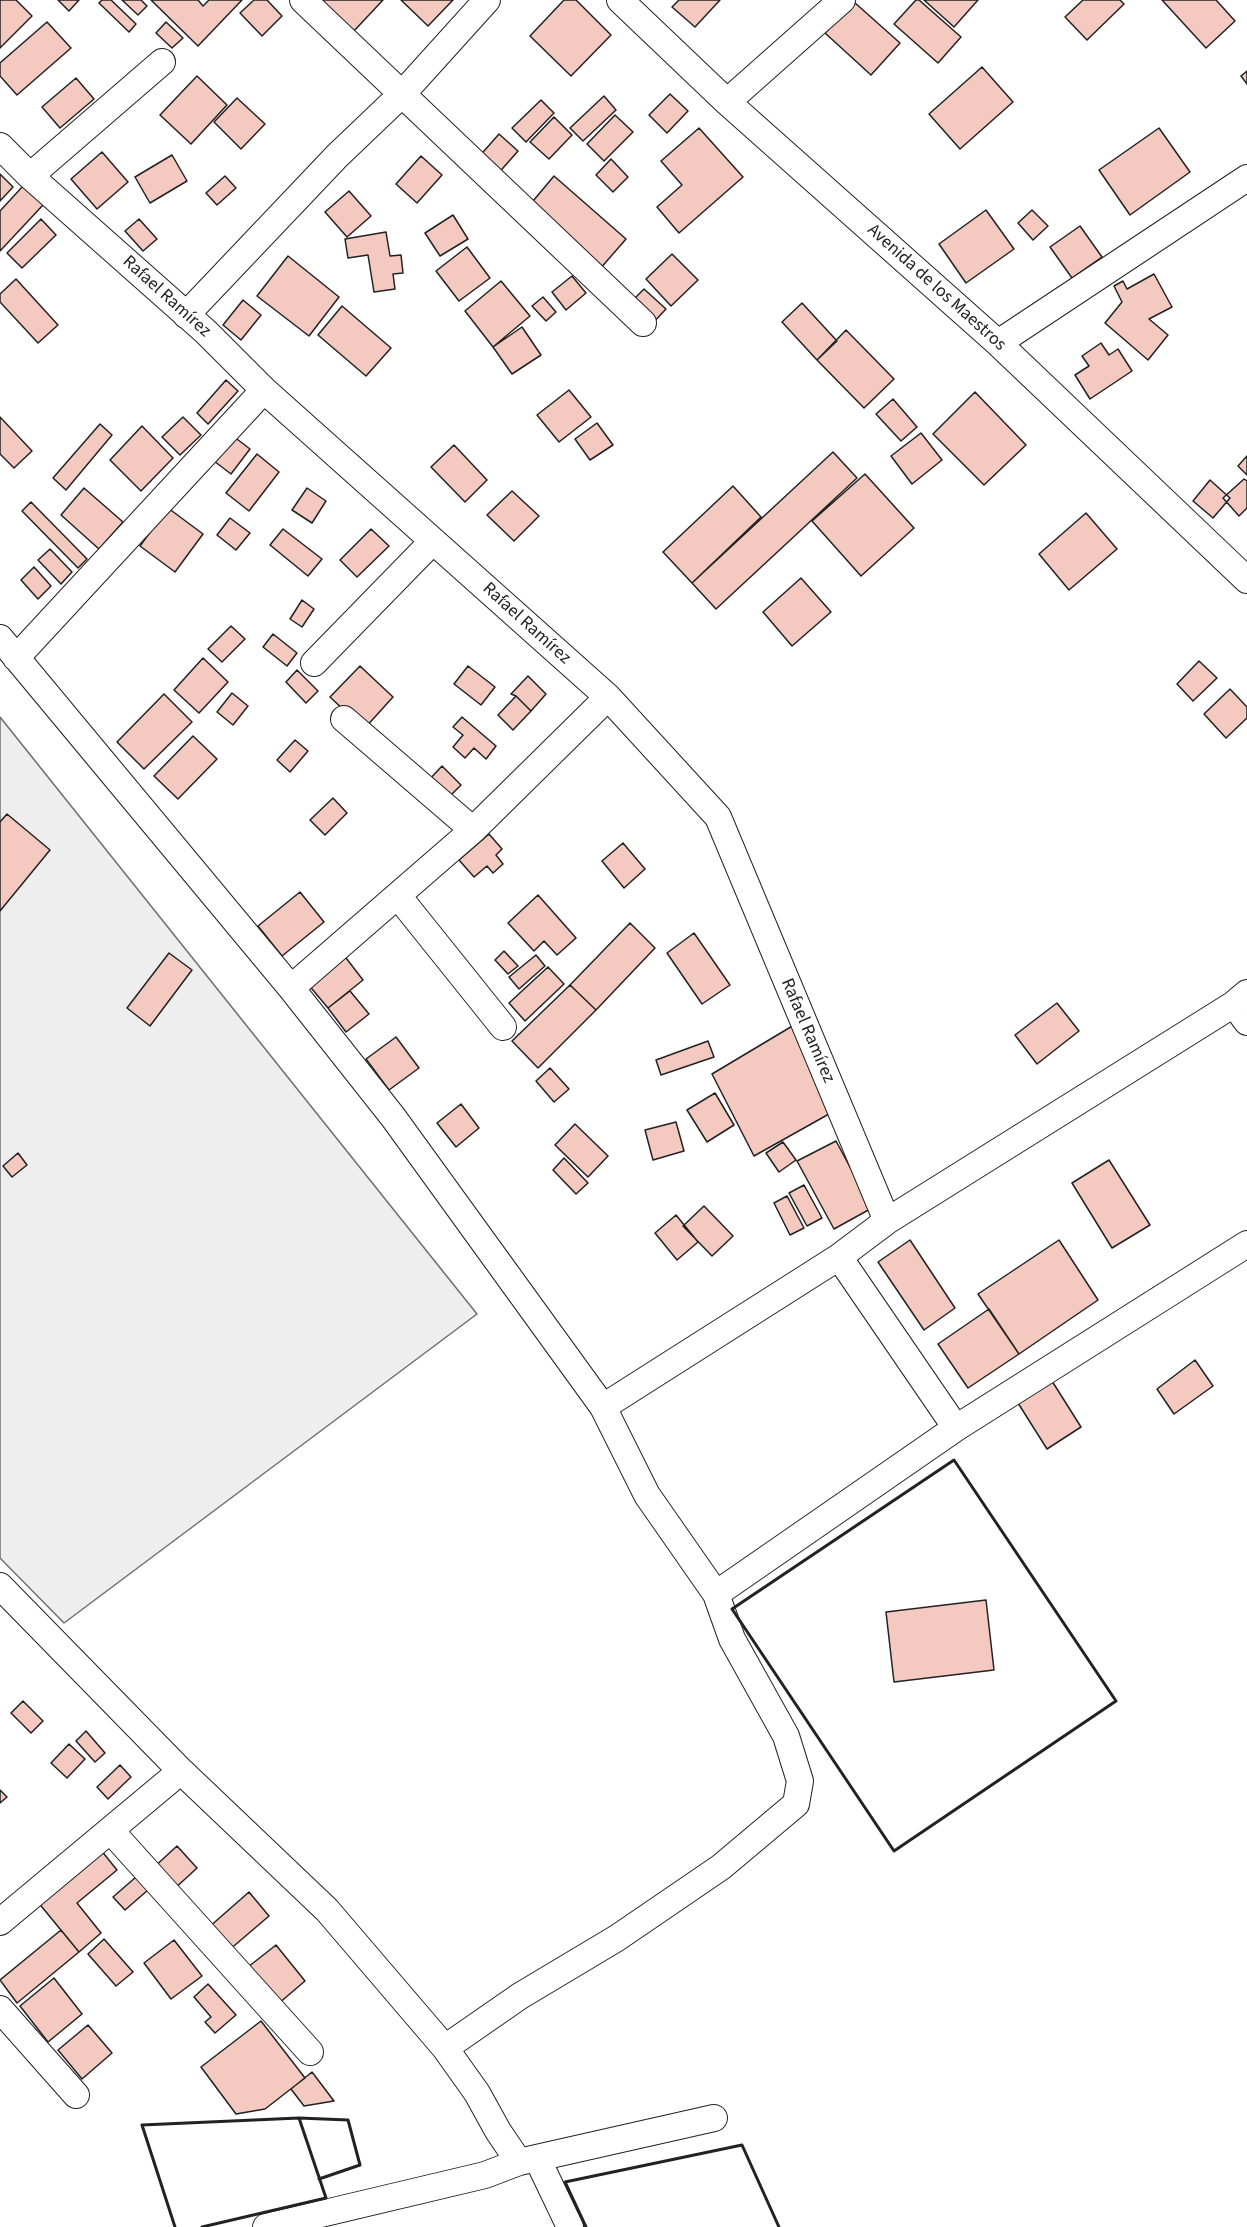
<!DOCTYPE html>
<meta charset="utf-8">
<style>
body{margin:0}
canvas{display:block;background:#fff}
</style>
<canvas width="1247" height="2227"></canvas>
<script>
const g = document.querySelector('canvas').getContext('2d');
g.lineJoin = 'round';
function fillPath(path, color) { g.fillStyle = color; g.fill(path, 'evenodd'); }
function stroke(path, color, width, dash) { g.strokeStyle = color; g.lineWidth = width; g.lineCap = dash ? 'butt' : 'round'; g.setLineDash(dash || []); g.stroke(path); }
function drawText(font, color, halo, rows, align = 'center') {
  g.font = font + ' "Source Sans 3",sans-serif'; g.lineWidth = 4.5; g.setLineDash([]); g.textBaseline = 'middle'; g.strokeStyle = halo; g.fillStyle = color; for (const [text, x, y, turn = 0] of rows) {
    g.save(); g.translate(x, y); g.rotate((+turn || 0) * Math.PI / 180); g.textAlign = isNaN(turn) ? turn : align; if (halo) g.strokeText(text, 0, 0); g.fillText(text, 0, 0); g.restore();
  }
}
const green = new Path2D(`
 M0,717L477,1314L64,1623L0,1558Z`);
const building = new Path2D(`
 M0,0H16L32,16L0,48Z
 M58,0H79L69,11Z
 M102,0H111L136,24L129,32L99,3Z
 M122,0H141L147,6L138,15Z
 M151,0H198L203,6L209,0H242L198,46Z
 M254,0H267L282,16L262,36L240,13Z
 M319,0H383L353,32Z
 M401,0H453L428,26Z
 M564,0H576L611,35L571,76L530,36Z
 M679,0H720L695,27L672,7Z
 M916,0H919L961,37L938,63L894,24Z
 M924,0H978L954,27Z
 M1083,0H1120L1124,4L1087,40L1065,17Z
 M1162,0H1216L1235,21L1206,48Z
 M854,2L900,43L871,75L825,33Z
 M47,22L71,48L17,95L0,76V63Z
 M166,22L183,38L172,48L156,33Z
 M982,67L1013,102L960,149L929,114Z
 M1247,71V84L1241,76Z
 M197,76L227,105L191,144L160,115Z
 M76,78L94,99L60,128L42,107Z
 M670,94L688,111L667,133L649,115Z
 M604,96L616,110L583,141L570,128Z
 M237,98L265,124L241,149L214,122Z
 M541,100L554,113L526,142L512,128Z
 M615,115L633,132L604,161L587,144Z
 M554,117L572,135L549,159L530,142Z
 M699,128L743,177L679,233L657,207L682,185L661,161Z
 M1159,128L1190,172L1130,215L1099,170Z
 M499,134L518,151L496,176L477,159Z
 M102,152L128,182L97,209L71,179Z
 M172,155L187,181L150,203L135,177Z
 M421,156L442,175L417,203L396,184Z
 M611,159L628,177L613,192L596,175Z
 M0,174L13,187L0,201Z
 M225,176L236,188L217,205L206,193Z
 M554,176L626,239L599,270L528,207Z
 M23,186L43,205L0,251V211Z
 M349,191L371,216L347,237L325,212Z
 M986,210L1014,249L966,283L939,244Z
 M1032,210L1048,226L1033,240L1018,223Z
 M453,215L468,239L440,256L425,233Z
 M41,219L56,235L22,268L7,253Z
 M139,219L157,239L143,251L125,231Z
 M1080,226L1102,257L1072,278L1050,247Z
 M386,232L390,256L401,255L403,273L393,274L395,289L374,292L368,255L348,258L345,239Z
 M467,247L490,278L459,301L436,271Z
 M672,254L698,280L671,306L646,279Z
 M288,256L339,297L309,336L257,296Z
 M1154,274L1172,307L1149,319L1168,335L1148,360L1105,323L1122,302L1114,286L1123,281L1127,289Z
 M572,276L586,293L566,310L552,292Z
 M16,279L58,325L38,343L0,302V294Z
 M501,281L530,316L493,347L465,311Z
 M644,289L666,309L650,326L628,305Z
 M543,297L556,312L546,321L532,306Z
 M243,300L261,315L241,340L223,325Z
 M802,303L837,341L817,360L782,322Z
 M342,306L391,348L366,376L318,335Z
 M522,327L541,355L512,374L493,347Z
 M846,330L894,379L864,408L817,360Z
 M1101,343L1109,355L1118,349L1132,371L1090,399L1075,375L1089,366L1082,356Z
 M226,380L238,391L208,424L197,413Z
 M569,390L591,417L559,442L537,415Z
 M975,392L1026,445L984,485L933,434Z
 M893,399L917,427L901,441L876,414Z
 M0,417L32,451L14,468L0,454Z
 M183,417L201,435L180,455L162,437Z
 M597,423L613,445L590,460L575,439Z
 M100,424L112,435L66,490L53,478Z
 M142,426L173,458L141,491L110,460Z
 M921,433L942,460L912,484L891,456Z
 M233,436L250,449L231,474L214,461Z
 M454,445L487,480L465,502L431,467Z
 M833,452L857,478L716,609L692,583Z
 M257,454L279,472L249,511L226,493Z
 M1247,456V475L1238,466Z
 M865,474L914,528L861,576L812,521Z
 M1244,479L1247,481V508L1239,516L1223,498Z
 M1210,480L1230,498L1213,518L1193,501Z
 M733,486L761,517L692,583L663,552Z
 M84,488L123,522L99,549L61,515Z
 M307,488L326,501L312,523L292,510Z
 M512,491L539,516L514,541L487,515Z
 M31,502L87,559L78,568L22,511Z
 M168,508L203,534L175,572L140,546Z
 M1086,513L1117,549L1069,590L1039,554Z
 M230,518L250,533L236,550L217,535Z
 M283,529L322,559L308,576L270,545Z
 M371,529L389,546L357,577L340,560Z
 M50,549L72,572L61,584L38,560Z
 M34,567L51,586L38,599L21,580Z
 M801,578L831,612L792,646L763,612Z
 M302,600L314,609L302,627L290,619Z
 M231,626L245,639L222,662L208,649Z
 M273,634L297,653L287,666L263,647Z
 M203,658L228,682L199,713L174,690Z
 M1199,661L1217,678L1193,701L1177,684Z
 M360,666L393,697L364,729L330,697Z
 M468,666L495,687L481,705L454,684Z
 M297,670L318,691L306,703L286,682Z
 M528,676L546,694L531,711L516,696L511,694Z
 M1230,689L1247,707V718L1226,738L1204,714Z
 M232,693L248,706L233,725L217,712Z
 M164,694L192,722L144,769L117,742Z
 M516,696L531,711L513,730L498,715Z
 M462,717L496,746L486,759L474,748L465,758L453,747L463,735L453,727Z
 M193,736L217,759L178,799L154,776Z
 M295,740L308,751L290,772L277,760Z
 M442,766L461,785L447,799L428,781Z
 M333,798L347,813L325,835L310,820Z
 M7,814L50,850L0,911V822Z
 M489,834L502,849L496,855L503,864L493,873L487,866L474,877L459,860Z
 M623,843L645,869L624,888L602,861Z
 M300,892L324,922L282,956L258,926Z
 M538,895L576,938L557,955L544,941L534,951L508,923Z
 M630,923L655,948L596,1010L570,985Z
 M694,933L730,985L702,1004L667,953Z
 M504,951L518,966L508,974L495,960Z
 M169,953L192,970L150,1026L127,1008Z
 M343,954L363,980L328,1008L307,983Z
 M536,955L545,966L519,989L509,977Z
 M548,967L564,984L525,1021L509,1003Z
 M570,985L596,1010L538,1068L512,1041Z
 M350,991L369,1014L346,1032L328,1008Z
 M1057,1003L1079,1031L1037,1064L1015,1035Z
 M794,1025L829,1114L754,1156L712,1074Z
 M396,1037L419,1068L389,1090L366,1059Z
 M708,1041L714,1057L661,1075L656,1060Z
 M550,1068L569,1089L554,1102L536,1081Z
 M715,1093L734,1125L707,1142L687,1110Z
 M461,1104L479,1128L456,1147L437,1123Z
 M676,1122L684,1151L653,1160L645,1130Z
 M575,1124L608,1156L588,1177L555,1145Z
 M836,1141L872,1208L834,1229L797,1161Z
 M783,1142L796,1160L779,1172L766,1153Z
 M18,1153L27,1165L12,1177L3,1166Z
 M564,1158L588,1183L576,1194L553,1170Z
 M1109,1160L1150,1225L1112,1248L1072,1183Z
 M804,1185L822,1218L807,1226L789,1193Z
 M787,1196L804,1228L790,1235L774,1203Z
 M704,1206L733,1236L712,1256L683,1226Z
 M676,1215L698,1242L677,1260L655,1233Z
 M910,1240L955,1308L924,1330L878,1262Z
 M1059,1240L1098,1300L1019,1354L978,1294Z
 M989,1309L1019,1354L968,1388L938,1344Z
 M1195,1360L1213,1386L1174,1414L1157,1389Z
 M1052,1381L1081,1427L1047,1449L1018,1403Z
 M986,1600L994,1670L894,1682L886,1612Z
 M23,1701L43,1721L31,1733L11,1713Z
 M86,1731L105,1753L95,1762L76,1741Z
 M69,1744L85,1759L67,1778L51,1763Z
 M120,1765L131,1777L108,1799L97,1787Z
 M0,1790L7,1797L0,1803Z
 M177,1846L197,1868L171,1892L152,1869Z
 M100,1849L117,1870L77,1903L101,1933L79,1952L37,1901Z
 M136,1877L148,1890L125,1910L113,1897Z
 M249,1892L269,1916L228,1951L208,1928Z
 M61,1930L79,1952L17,2003L0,1980Z
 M104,1939L133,1972L116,1986L88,1954Z
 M174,1940L202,1976L171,1999L144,1963Z
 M276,1945L305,1981L278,2004L248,1967Z
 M54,1978L82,2014L48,2042L20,2006Z
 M208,1984L236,2015L215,2033L205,2022L211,2017L194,1997Z
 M261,2021L305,2078L265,2109L236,2114L201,2067Z
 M88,2025L112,2053L82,2079L58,2050Z
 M312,2072L334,2101L304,2106L291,2089Z`);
const minor = new Path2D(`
 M303,0L643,323
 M620,0L727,102L998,343L1247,580
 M727,102L842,0
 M0,146L30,176L206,332L264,390L608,697L718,817L887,1221
 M30,176L162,62
 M186,315L337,156L403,93L487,0
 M998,343L1247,178
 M0,638L291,988
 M16,658L264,390
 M314,663L433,541
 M344,719L473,830
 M398,896L503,1027
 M1234,1004L1247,1022
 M839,1257L956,1428
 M603,1407L393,1117L291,988L473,830L608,697
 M0,1586L181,1771L327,1910L445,2048L477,2093L498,2131L519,2162L485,2175L266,2227
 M716,1594L956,1428L1247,1244
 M111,1831L310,2052
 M0,1922L181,1771
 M0,2009L76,2095
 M445,2048L520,1996L617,1938L721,1867L796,1804L800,1781L786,1736L732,1639L716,1594L647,1495L603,1407L839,1257L887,1221L1234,1004L1247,993
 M537,2158L570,2227
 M519,2162L714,2118`);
const wall = new Path2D(`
 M954,1460L1116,1701L894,1851L732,1609Z
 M299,2118L348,2120L360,2165L319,2179
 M175,2227L142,2125L299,2118L326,2198L202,2227
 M586,2227L565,2182L742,2145L779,2227`);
const streetNames = [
 ["Avenida de los Maestros",936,288,42],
 ["Rafael Ramírez",166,297,42],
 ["Rafael Ramírez",526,624,42],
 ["Rafael Ramírez",807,1031,67]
];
fillPath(green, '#eee');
stroke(green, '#6f6f6f', 1.5);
fillPath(building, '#f3c9c0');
stroke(building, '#222', 1.5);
stroke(minor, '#222', 28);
stroke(minor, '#fff', 26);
stroke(wall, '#222', 3);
drawText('18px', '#222', '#fff', streetNames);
</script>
